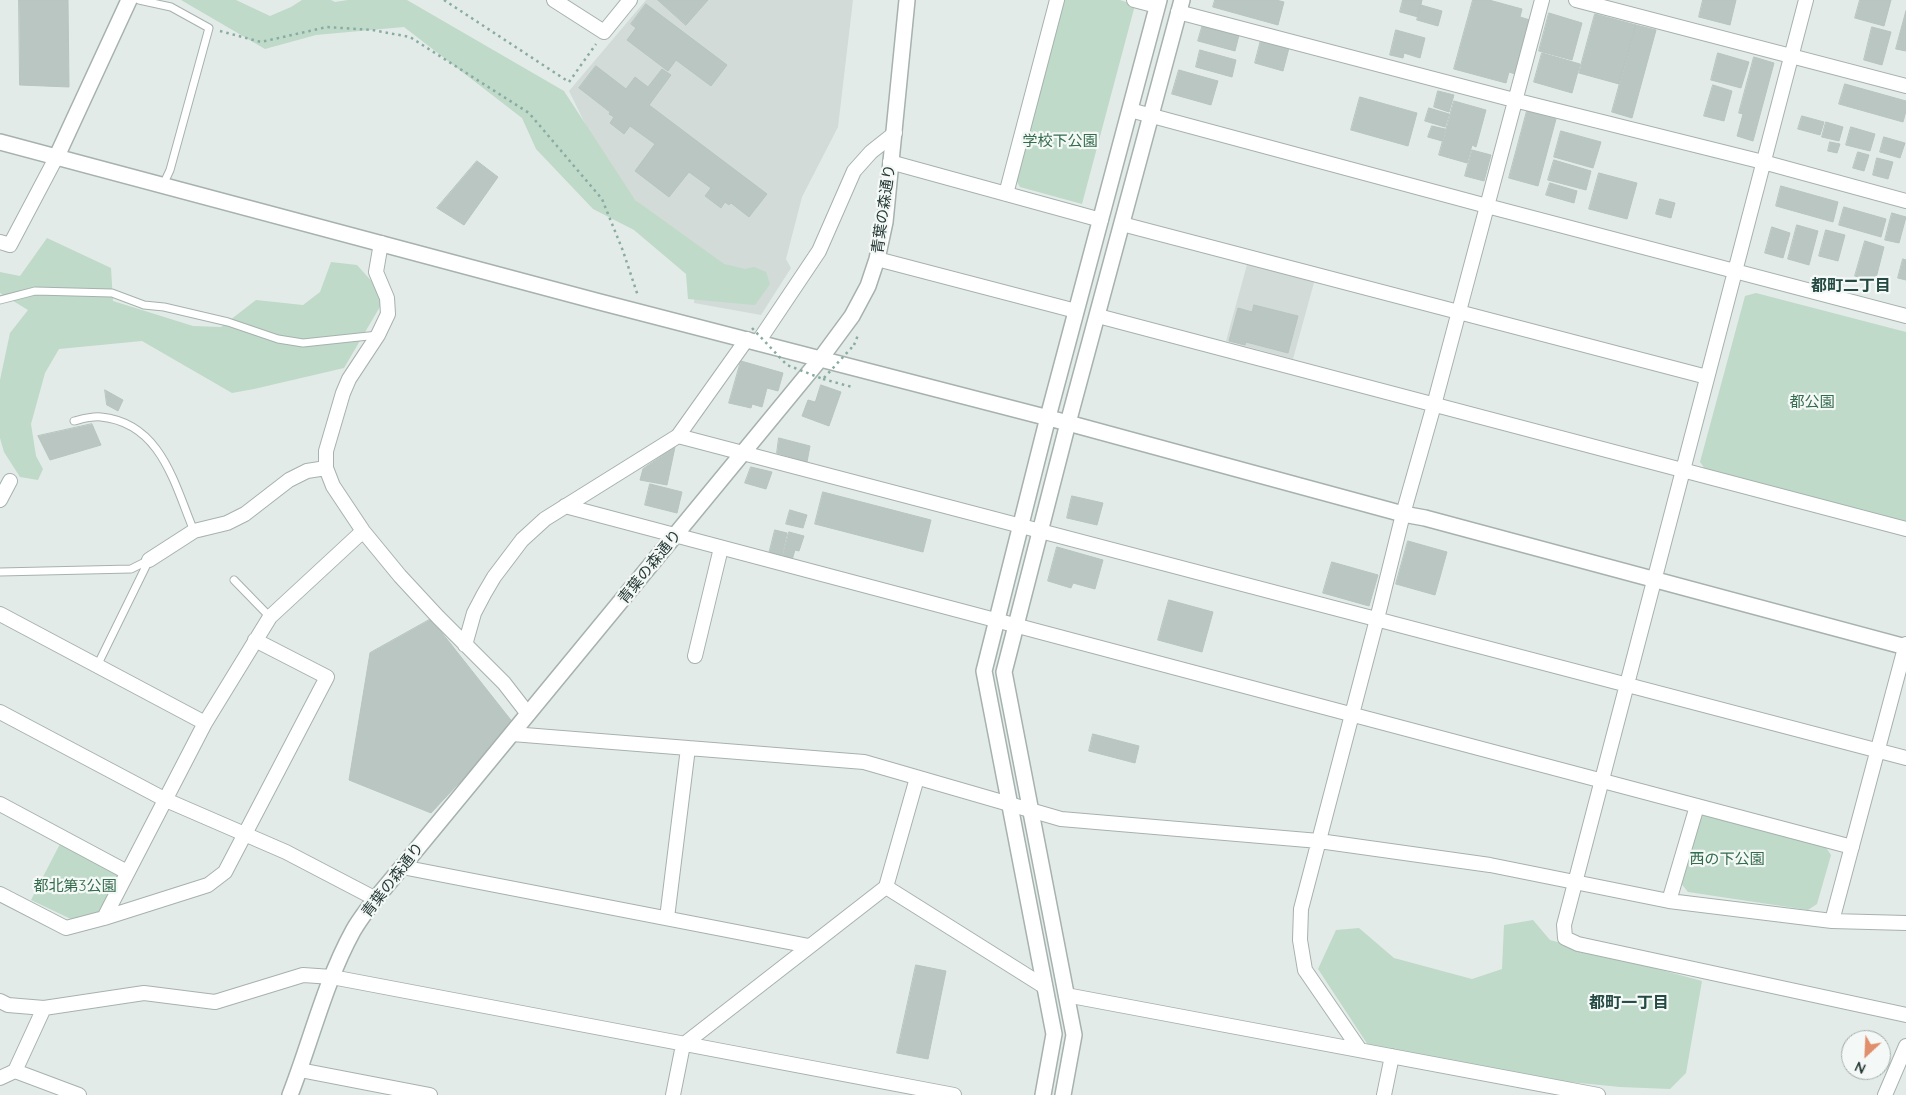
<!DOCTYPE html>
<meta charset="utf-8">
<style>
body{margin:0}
#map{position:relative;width:1906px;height:1095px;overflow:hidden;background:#e3ebe8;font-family:Quicksand,sans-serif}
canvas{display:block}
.north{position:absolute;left:1841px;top:1030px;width:50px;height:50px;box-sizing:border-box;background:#f4f8f6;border:1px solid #a1aca9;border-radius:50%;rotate:205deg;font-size:14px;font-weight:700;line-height:20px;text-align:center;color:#253a36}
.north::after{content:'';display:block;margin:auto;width:18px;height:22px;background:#e18e6c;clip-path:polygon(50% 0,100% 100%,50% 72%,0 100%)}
</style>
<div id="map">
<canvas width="1906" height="1095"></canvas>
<div class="north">N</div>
</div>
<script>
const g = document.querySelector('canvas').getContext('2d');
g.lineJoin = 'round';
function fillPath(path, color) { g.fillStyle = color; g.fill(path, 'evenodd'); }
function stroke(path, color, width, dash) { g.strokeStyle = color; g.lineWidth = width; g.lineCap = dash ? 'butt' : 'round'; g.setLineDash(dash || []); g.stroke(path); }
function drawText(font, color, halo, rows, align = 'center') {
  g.font = font + ' Quicksand,"Noto Sans JP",sans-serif'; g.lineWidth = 4.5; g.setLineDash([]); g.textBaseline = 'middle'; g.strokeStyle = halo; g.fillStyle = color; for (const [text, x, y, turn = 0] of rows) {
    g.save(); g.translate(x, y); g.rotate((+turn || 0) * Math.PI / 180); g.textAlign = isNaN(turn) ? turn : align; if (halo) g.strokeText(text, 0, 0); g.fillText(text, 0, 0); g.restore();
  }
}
const built = new Path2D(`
 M646,0H853L838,127L802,197L786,259L791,268L761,315L694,303L698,257L613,180L569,91Z
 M1248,261L1315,279L1293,359L1226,341Z`);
const green = new Path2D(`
 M181,0H236L270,16L291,7L302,0H331L335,2L348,0H407L564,91L635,200L724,264L745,269L754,267L766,272L770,284L755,305L688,299L686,274L634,230L593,209L536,149L522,118L404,27L316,35L265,49Z
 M1060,0H1120L1135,5L1082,204L1020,187L1013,175Z
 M47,238L111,268L113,301L193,326L221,327L256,300L303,305L320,292L331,262L357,265L375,285L381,305L344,368L254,389L232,393L142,341L59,349L45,373L31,424L36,456L43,469L38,480L20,477L4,452L0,438V380L10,333L28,310L0,293V272L20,276Z
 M1756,293L1906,332V522L1705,469L1700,462L1745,296Z
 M1705,815L1825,846L1831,855L1817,904L1808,910L1688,892L1680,882L1697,819Z
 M61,842L117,872L118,878L100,912L73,920L31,900Z
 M1533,920L1550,940L1702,981L1686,1073L1670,1089L1620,1087L1560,1081L1368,1045L1318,969L1336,930L1359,928L1394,958L1472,979L1502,969L1504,925Z`);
const building = new Path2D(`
 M19,0H68L69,87L20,85Z
 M658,0H708L686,25Z
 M1215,0H1276L1284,2L1278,25L1213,7Z
 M1403,0H1422L1418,17L1400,12Z
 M1473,0H1489L1522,9L1520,17L1530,20L1515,74L1509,72L1506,83L1454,69Z
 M1703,0H1736L1730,25L1699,17Z
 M1860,0H1891L1884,26L1855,18Z
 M646,4L727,65L711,86L676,60L668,71L627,40L636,28L631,24Z
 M1421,5L1442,11L1438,26L1417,20Z
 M1906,11V51L1896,49Z
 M1549,13L1582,23L1572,60L1539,51Z
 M1595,14L1636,25L1619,84L1579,73Z
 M1203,24L1239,35L1235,51L1198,41Z
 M1636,25L1656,30L1632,118L1612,112Z
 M1872,27L1891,32L1882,65L1864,60Z
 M1396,30L1425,38L1420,58L1404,53L1403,58L1390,55Z
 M1261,40L1289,48L1283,71L1255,63Z
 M1200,50L1236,60L1232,77L1196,67Z
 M1542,53L1580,64L1572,93L1534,82Z
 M1718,53L1749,62L1741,88L1711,80Z
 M1754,57L1774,63L1753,141L1737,136L1743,114L1739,113Z
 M596,66L626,89L635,77L648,87L662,69L671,75L649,105L767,194L749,217L731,203L729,205L725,202L721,208L705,196L711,188L689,172L669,197L635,171L655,144L630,126L624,134L610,123L614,117L609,114L610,112L579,88Z
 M1179,70L1218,81L1211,105L1172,94Z
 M1845,84L1906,101V111L1903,122L1839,104Z
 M1713,85L1732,91L1724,121L1704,116Z
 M1438,91L1454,95L1449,112L1434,107Z
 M1360,97L1417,113L1408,146L1351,130Z
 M1454,101L1486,110L1476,147L1472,145L1467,163L1439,155Z
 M1429,108L1449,114L1445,127L1425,121Z
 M1527,111L1556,119L1538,186L1509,178Z
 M1802,116L1824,122L1820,135L1798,129Z
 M1826,122L1843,127L1839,141L1822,137Z
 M1432,126L1445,129L1442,141L1428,137Z
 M1851,127L1875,134L1870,151L1846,145Z
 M1561,131L1601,142L1593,168L1554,157Z
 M1884,137L1905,143L1900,158L1880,152Z
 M1830,142L1840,144L1837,153L1828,151Z
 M1472,150L1491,155L1484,181L1465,176Z
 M1858,152L1869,155L1864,171L1853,168Z
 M1877,158L1893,162L1888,179L1873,175Z
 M1554,160L1591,171L1586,190L1548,180Z
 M477,161L498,177L464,225L437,208Z
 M1599,173L1637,183L1627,219L1589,209Z
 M1550,183L1577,191L1574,203L1546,195Z
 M1781,186L1838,202L1833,222L1776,206Z
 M1660,199L1675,203L1671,218L1656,214Z
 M1844,207L1886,219L1881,237L1839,225Z
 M1892,213L1906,217L1899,243L1885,240Z
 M1797,225L1818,231L1809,265L1788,259Z
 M1772,227L1790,233L1783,258L1765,253Z
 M1826,230L1845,235L1838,261L1819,256Z
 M1865,241L1884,247L1875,282L1855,276Z
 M1903,259L1906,260V280L1898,278Z
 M1254,305L1298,316L1288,353L1246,342L1245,345L1229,341L1238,308L1252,312Z
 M741,361L783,373L778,391L767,388L762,407L752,404L751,408L729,403Z
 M821,385L841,392L829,426L802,416L808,400L815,402Z
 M105,390L123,400L118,411L107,405Z
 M92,424L101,445L50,460L38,436Z
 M779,438L810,446L807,462L777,453Z
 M675,447L667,485L640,480L643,469Z
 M751,467L772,472L766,489L745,483Z
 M650,484L682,492L677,513L645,505Z
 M823,492L931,520L923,552L815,524Z
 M1072,496L1103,503L1097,525L1067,518Z
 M790,510L807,515L803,528L786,524Z
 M775,530L787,533L781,557L769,554Z
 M789,532L804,536L799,551L795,550L792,560L782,557Z
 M1408,541L1447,552L1435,595L1396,584Z
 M1057,547L1103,560L1095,589L1073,583L1071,588L1048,581Z
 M1332,562L1378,575L1369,606L1323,593Z
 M1169,600L1213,612L1202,652L1158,640Z
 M431,619L514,724L431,813L349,780L370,653Z
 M1093,734L1139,746L1135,763L1089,751Z
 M916,965L946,971L928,1059L897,1053Z`);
const path = new Path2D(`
 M444,0L569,82L596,44
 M220,31L261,42L327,27L372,30L410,37L529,113L602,199L623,251L638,296
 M854,345L858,335
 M823,379L852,387`);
const service = new Path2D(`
 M139,0L171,7L209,28L170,170L163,185
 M0,300L35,291L112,293L144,305L164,307L228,322L278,339L303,343L378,335
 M74,421C82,419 92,416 101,417C161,423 174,483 194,531
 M0,572L131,569L149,560
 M234,580L270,617
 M97,666L149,560`);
const minor = new Path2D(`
 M554,0L604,32L630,0
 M1134,0L1157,6
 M1576,0L1906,86
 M1806,0L1564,925L1565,938L1578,944L1906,1015
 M1178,12L1514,100L1763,162L1906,201
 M1130,110L1487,206L1906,316
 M890,162L1101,220
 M1006,194L1057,0
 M1122,224L1707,377
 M0,242L10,245L57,156
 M381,243L376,272L387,298L388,314L378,335L349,379L343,393L326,451V468L333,486L363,531L400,576L438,617L504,683L528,714
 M877,259L1076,311
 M1098,316L1906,529
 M758,342L819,251L854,171L871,152L895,133
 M678,436L1906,758
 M0,500L10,481
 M565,506L1852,847
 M149,560L194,531L227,523L245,514L289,480L307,471L326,468
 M0,614L205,723
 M465,645L474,613L484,594L494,577L522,540L545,519L678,436L747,339
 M695,656L721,548
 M0,712L166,800L286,852L376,899
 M512,734L864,762L1061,819L1319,841L1490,865L1669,901L1832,921L1906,923
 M0,804L127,872
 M402,867L809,946
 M886,887L1045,987
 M0,894L66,928L104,918L208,885L225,872L327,677L255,640
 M1669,901L1697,806
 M104,918L205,723L270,617L363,531
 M667,918L688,748
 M1832,921L1906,644
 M1066,995L1598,1095
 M0,1001L8,1005L44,1008L144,993L215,1002L303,975L332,977L954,1095
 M1360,1050L1305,970L1300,940L1301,909L1377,619L1403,514L1434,405L1542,0
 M300,1070L430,1095
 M15,1071L79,1095
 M0,1078L15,1071L44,1008
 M673,1095L683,1045L886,887L917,778
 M1384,1095L1392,1056
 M1885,1095L1906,1046`);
const tertiary = new Path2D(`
 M0,142L596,301L1068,423L1403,514L1425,518L1906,647
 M57,156L129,0
 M290,1095C311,1041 325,982 353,931C366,908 385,888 402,867L821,358L852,316L868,286L877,259L885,222L907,0
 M1043,1095L1054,1034L984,671L1048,417L1159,0
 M1063,1095L1074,1035L1004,672L1068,423L1182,0`);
const pathBridge = new Path2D(`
 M752,328L787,365L823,379L854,345`);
const parkNames = [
 ["学校下公園",1060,141],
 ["都公園",1812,402],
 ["西の下公園",1727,859],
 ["都北第3公園",75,886]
];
const streetNames = [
 ["青葉の森通り",884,209,-82],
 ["青葉の森通り",650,567,-51],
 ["青葉の森通り",393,880,-52]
];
const neighbourhoodNames = [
 ["都町二丁目",1851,286],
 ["都町一丁目",1629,1003]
];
fillPath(built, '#d2dbd7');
fillPath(green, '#bfdac8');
fillPath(building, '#b9c6c1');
stroke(building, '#b7c4bf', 1);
stroke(service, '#a6b2af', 9);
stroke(minor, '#a6b2af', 16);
stroke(tertiary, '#a6b2af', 18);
stroke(path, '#88aba2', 2.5, [2.5, 4]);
stroke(service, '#fff', 7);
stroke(minor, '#fff', 14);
stroke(tertiary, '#fff', 15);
stroke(pathBridge, '#88aba2', 2.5, [2.5, 4]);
drawText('15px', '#346c4d', '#f4f8f6', parkNames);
drawText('15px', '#253a36', '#f4f8f6', streetNames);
drawText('bold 16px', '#244a43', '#f4f8f6', neighbourhoodNames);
</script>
